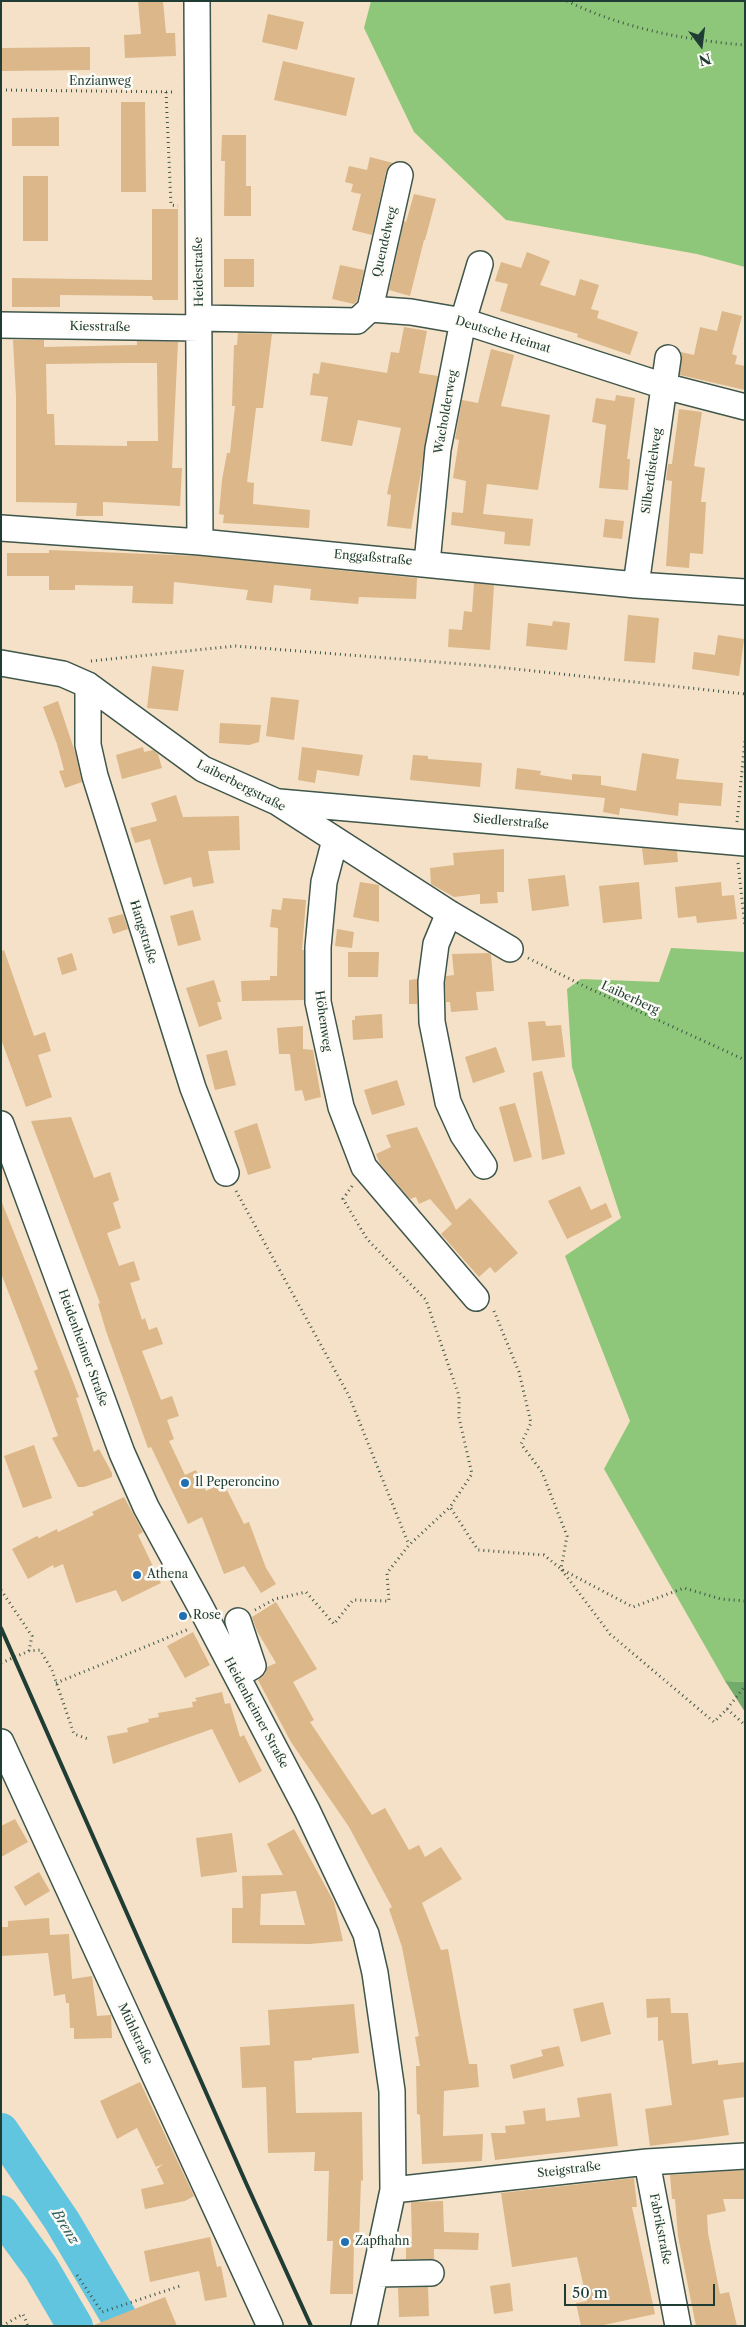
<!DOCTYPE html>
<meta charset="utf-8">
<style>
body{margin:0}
#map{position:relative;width:746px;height:2327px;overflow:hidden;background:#f5e1c7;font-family:"Libre Caslon Text",serif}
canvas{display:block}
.frame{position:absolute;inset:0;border:2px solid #1f3d34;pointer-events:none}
.north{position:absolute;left:676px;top:20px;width:50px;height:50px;-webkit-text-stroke:4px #fdfcf7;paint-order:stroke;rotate:165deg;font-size:14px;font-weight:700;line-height:20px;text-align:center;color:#1f3d34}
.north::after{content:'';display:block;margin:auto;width:18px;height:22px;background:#1f3d34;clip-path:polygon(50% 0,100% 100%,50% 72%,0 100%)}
.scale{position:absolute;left:564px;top:2284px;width:151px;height:22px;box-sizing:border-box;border:2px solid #1f3d34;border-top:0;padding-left:6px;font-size:15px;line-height:18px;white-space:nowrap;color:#1f3d34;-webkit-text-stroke:4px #fdfcf7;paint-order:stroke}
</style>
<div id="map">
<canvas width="746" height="2327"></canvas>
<div class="frame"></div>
<div class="north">N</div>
<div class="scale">50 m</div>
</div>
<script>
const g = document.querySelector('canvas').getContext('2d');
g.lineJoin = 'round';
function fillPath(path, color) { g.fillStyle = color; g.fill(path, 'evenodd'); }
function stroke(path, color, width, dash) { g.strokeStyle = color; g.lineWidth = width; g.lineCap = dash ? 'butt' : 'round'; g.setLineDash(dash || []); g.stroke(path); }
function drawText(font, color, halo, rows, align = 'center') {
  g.font = font + ' "Libre Caslon Text",serif'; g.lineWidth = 5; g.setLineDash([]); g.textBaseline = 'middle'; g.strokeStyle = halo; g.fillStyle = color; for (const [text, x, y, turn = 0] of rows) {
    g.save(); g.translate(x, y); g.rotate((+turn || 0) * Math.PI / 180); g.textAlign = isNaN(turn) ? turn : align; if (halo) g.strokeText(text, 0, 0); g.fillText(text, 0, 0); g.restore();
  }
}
const green = new Path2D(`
 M371,1H745V267L697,254L506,220L414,132L364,28Z
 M671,948L745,952V1682L725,1681L604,1469L630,1421L565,1256L621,1218L572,1067L567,989L581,979L659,982Z`);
const forest = new Path2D(`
 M725,1681L745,1682V1712Z`);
const river = new Path2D(`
 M1,2131L62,2221L124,2326
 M1,2213L41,2268L75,2326`);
const building = new Path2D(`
 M138,1H163L166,33H175L176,56L125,58L124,35L141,34Z
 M268,14L304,22L297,50L262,42Z
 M90,47V70L1,71V48Z
 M283,61L355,78L346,116L274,100Z
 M121,102H145L146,192H121Z
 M59,117V146H12V118Z
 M222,135H246V186H251V216H224L225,161H221Z
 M370,157L393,163L386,172L372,235L352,230L361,194L351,192L353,184L345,182L349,166L367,170Z
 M23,176H48V241H23Z
 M414,194L436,199L425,240H424L410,296L389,290L404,221L406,222Z
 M152,209H178V300H153L152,296L60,295V307H12V278L152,280Z
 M527,252L550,261L540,285L575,296L580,279L599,285L591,309L599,311L597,318L638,332L630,355L577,337L578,334L500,311L508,284L495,281L501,262L521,268Z
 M224,259H254V287H224Z
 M340,265L364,270L357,301L354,304L332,299Z
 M722,311L742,316L732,354L737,356L735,364L745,366V390L680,375L681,352L694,355L700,327L717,331Z
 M404,327L427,331L419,373L438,376L411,529L387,526L391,495L387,494L401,428L358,420L352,446L321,441L328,397L310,395L313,373L319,374L321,362L387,373L391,352L399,353Z
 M238,333L272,334L263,408H256L247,482L254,483L253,504L310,510L309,528L223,523L224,515L219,514L222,480L227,453H230L235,406H232L234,345H237Z
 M13,340H44V347L137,345V341L178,342L172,468H182L180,506L103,502V516H76L77,503L16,502V396ZM128,363H157L158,441H127V446L55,445L54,414H47L46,364Z
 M491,349L514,355L501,406L550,415L538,490L487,484L483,514L533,519L530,546L504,544L505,532L451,525L452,512L463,513L466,481L453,478L459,440L455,439L462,400L478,403Z
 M616,395L635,398L627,459H630L628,490L599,488L606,425L592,422L596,398L615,401Z
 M679,409L702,412L694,466L705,468L701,502H706L703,554L690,553L689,568L666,566L672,481L666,480L668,464H672Z
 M605,519L624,521L622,539L603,537Z
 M49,550L199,556L417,578L416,599L359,597L358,604L310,600L311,589L274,585L272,603L246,600L248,590L174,582L173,604L132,603L133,586L75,585V590H49V576H7V553H49Z
 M474,583L494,585L490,650L448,647L449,629L462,630L464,611L472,612Z
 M628,615L659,618L655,663L624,661Z
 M553,621L570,623L567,650L526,646L528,623L552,626Z
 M718,635L744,639L739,676L692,669L694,652L715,655Z
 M152,666L184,670L178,711L147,708Z
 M271,697L299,700L294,740L266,736Z
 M58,701L76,755L82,782L65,788L59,771L64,770L57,744L43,707Z
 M220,723L261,725L259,742L249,745L219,743Z
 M143,747L144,752L153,750L158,754L162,768L122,779L116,755Z
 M302,747L363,755L359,776L317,770L315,783L298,780Z
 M642,753L679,759L676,779L723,783L721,806L679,803L678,816L620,808L619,815L603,812L605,798L515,789L517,768L541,771L540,775L572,780V774L601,776V785L636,791Z
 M413,755L428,756V759L482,763L480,787L410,780Z
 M176,795L183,817L239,816L240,850L208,851L214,883L193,887L191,877L164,885L150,839L135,843L130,828L157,821L151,803Z
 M642,848L677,851L678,862L644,865Z
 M504,849V892H497L498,903L480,904V894L454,897L431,884L430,868L454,865L453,853Z
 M565,875L569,906L532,911L528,879Z
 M360,882L379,885V922L353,917Z
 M639,882L642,919L603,923L599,886Z
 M721,882L722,896L734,895L737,919L697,923L696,916L678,918L675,887Z
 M283,898L306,900L302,950H304V1000L242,1001L241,981L270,980V976H277L278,928L270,927L272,909L281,910Z
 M193,910L201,940L178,946L170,916Z
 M123,914L128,929L113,934L108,918Z
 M337,929L354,932L352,948L335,946Z
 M4,950L34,1036L45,1032L51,1051L38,1055L52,1097L26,1107L1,1039V951Z
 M348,952H379L378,977H348Z
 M72,953L77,970L62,975L57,958Z
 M489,953L491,955L494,991L476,992L478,1010L451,1012L450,1002H446L445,983L446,976L454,975L452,954Z
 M417,979V1004H409V980Z
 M214,980L221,1002H217L222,1019L199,1027L186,988Z
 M382,1014L383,1038L353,1040L352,1020H355V1016Z
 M545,1021L546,1026L561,1025L565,1057L532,1061L528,1022Z
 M303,1026V1049L313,1050L321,1097L305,1101L302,1090L295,1091L290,1054H279L277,1028Z
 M496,1047L505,1072L473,1083L465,1057Z
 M227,1050L236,1085L215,1090L206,1055Z
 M542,1071L565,1154L542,1160L533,1073Z
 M397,1080L405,1105L372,1115L364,1090Z
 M515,1103L532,1157L514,1162L499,1107Z
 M71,1117L94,1178L110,1172L119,1200L113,1203L121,1228L107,1233L119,1266L134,1261L140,1280L130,1283L142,1320L145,1318L149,1330L157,1327L163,1344L142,1351L161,1400L172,1396L179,1416L167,1420L174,1439L169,1441L185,1475L196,1470L206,1491L223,1482L244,1524L249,1522L266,1568L276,1584L261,1593L244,1566L224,1574L202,1517L188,1524L151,1447L148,1448L106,1331L98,1304L100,1303L31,1121Z
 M257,1123L271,1168L248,1175L234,1131Z
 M417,1127L456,1210L470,1198L518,1253L495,1273L490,1267L479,1277L441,1234L452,1224L430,1199L419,1204L416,1197L410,1199L380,1164L376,1154L391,1147L386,1135Z
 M580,1186L591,1210L606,1203L612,1217L567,1239L548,1201Z
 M1,1200L72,1379L79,1397L76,1398L94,1452L99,1449L112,1473V1477L84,1487H78L52,1438L58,1436L34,1371L38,1369L1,1273Z
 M34,1445L52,1498L23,1508L4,1456Z
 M124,1497L143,1532L138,1535L161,1583L122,1602L116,1590L76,1603L63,1564L54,1568L53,1565L28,1579L12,1549L37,1536L39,1538L57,1529L58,1532L94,1515L92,1512Z
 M276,1602L317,1669L293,1682L314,1720L310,1722L372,1815L385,1808L409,1850L419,1845L425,1857L441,1847L462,1879L422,1903L441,1950L448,1949L469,2064H477L479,2087L444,2091L443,2136L483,2134L482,2161L422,2164L420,2115L417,2114L416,2066H420L415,2037L419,2036L402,1947L389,1909L392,1907L349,1827L291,1742L258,1680L265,1674L267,1667L276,1663L257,1631L252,1617Z
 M193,1632L210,1665L185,1678L167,1646Z
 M222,1692L225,1704L230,1703L240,1737L244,1735L262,1771L239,1783L212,1729L113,1764L107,1736L128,1732L127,1728L149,1722L148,1719L159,1717L158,1713L193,1707L192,1702L197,1701L195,1698Z
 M15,1819L28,1842L1,1857V1826Z
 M294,1829L334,1902L343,1941L310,1944L232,1943V1908H243L242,1876L283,1875L267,1844ZM296,1891L305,1925H260L261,1894Z
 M232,1833L237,1872L201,1877L196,1838Z
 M39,1872L50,1891L25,1906L14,1887Z
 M49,1918L50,1935L69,1934L72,1979L92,1976L97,2016L111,2015L112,2038L74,2039V2028H70L69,2003H66L65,1994L54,1996L48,1953L1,1956V1927H8V1921Z
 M670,1998L671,2013H688L692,2064L718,2060V2065L745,2062V2097L723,2100L729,2135L650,2146L645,2109L672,2105L663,2040L658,2041V2017L647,2018L646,1999Z
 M603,2002L611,2034L581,2042L573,2009Z
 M354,2004L359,2053L312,2058V2060L294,2061L296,2113L362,2112L363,2181L361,2180L359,2242H354L353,2294H330L333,2241H327L329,2171H314L315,2152L268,2153L266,2087L242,2088L240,2047L270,2045L268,2010Z
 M559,2046L564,2066L513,2079L510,2065L543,2056L541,2050Z
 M140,2082L194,2196L185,2201L145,2209L141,2189L164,2184L157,2169L163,2164L156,2167L137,2128L117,2139L100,2101Z
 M611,2093L618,2146L495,2160L491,2133H506L505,2126L525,2124L523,2111L545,2108L546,2121L580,2117L577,2098Z
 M745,2170V2199H723L726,2211L707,2215L708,2233L720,2294L729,2292L737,2326H696L678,2236L675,2199H672L670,2175Z
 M634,2178L637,2207H632L655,2314L599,2326H581L576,2303L587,2301L577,2257L512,2267L501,2193Z
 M443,2201L444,2232L479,2233L478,2250L434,2249V2259H406V2242H412L411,2202Z
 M210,2237L217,2267L221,2266L227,2297L205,2301L199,2271L150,2282L144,2251Z
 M510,2283L513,2311L494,2314L490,2286Z
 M428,2287L429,2316L399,2317L398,2288Z
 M165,2297L177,2326H94V2325Z`);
const path = new Path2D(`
 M567,1C622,28 684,40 745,45
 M1,90L176,92
 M166,92L171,205L178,206
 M91,661L235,646L488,666L745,694
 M737,822L745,740
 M738,863L745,927
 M528,958L586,987L745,1060
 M352,1186L343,1199L367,1239L426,1300L459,1396V1418L472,1474L450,1507
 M236,1191L349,1396L409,1545
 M494,1311L519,1372L531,1423L521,1444L542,1472L567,1536L561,1569L610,1634L714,1722L727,1709L745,1686
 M1,1590L32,1636L29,1651
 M255,1610L275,1599L306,1592L334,1624L353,1600L389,1601L387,1573L409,1545L450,1507L478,1550L544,1555L561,1569L633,1607L684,1588L721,1599L745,1601
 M1,1663L29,1651L40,1650L52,1670L74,1734L88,1739
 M56,1683L189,1629
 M727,1709L745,1725
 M77,2275L102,2312L180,2286
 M2,2326L23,2314L28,2326`);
const minor = new Path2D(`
 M197,1L200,542
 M370,309L400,175
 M199,318L357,321L370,309L411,312L463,321L664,386L745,407
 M1,325L199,328
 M1,528L200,542L636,585L745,592
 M427,563L438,449L463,321L480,264
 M636,585L668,358
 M1,663L63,674L88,685L203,769L277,802L449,913L510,949
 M88,685V745L95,776L193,1088L226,1173
 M279,802L745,843
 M335,840L324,882L318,947V1002L341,1107L364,1167L476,1298
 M449,913L436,944L431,982L432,1022L448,1102L463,1135L484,1166
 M1,1124L122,1453L146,1507L199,1604L307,1810L366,1934L375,1973L392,2091L393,2190L364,2326
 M237,1675L253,1666L238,1621
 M1,1742L270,2326
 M647,2162L678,2326
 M393,2190L647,2162L745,2156
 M376,2274L431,2273`);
const rail = new Path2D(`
 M1,1628L246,2183L311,2326`);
const markers = [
 [185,1483,5,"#1f6fb2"],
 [137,1575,5,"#1f6fb2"],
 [183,1616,5,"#1f6fb2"],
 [345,2242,5,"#1f6fb2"]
];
const streetNames = [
 ["Enzianweg",100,82],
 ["Quendelweg",385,242,-77],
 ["Heidestraße",199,272,-91],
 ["Kiesstraße",100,327,1],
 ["Deutsche Heimat",503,335,17],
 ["Wacholderweg",446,412,-80],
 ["Silberdistelweg",652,471,-82],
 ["Enggaßstraße",373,558,5],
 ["Laiberbergstraße",241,786,27],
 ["Siedlerstraße",511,822,5],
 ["Hangstraße",143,932,73],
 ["Laiberberg",630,998,25],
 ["Höhenweg",323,1021,82],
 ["Heidenheimer Straße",83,1348,70],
 ["Heidenheimer Straße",256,1713,62],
 ["Mühlstraße",135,2034,65],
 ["Steigstraße",569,2170,-7],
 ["Fabrikstraße",660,2229,79]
];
const poiNames = [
 ["Il Peperoncino",195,1483],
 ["Athena",147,1575],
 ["Rose",193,1616],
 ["Zapfhahn",355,2242]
];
const waterNames = [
 ["Brenz",65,2227,58]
];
fillPath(green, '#8fc77a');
fillPath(forest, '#73ac6a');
stroke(river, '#62c5e0', 36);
fillPath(building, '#dbb78a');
stroke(minor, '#3f564a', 28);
stroke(path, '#3f564a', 3, [1, 4]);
stroke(minor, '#fff', 25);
stroke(rail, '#1f3d34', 4);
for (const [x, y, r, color] of markers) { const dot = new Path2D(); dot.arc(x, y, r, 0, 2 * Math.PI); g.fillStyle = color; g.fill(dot); stroke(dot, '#fdfcf7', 2); }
drawText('12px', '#1f3d34', '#fdfcf7', streetNames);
drawText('12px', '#1f3d34', '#fdfcf7', poiNames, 'left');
drawText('italic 14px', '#305f5f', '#fdfcf7', waterNames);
</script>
